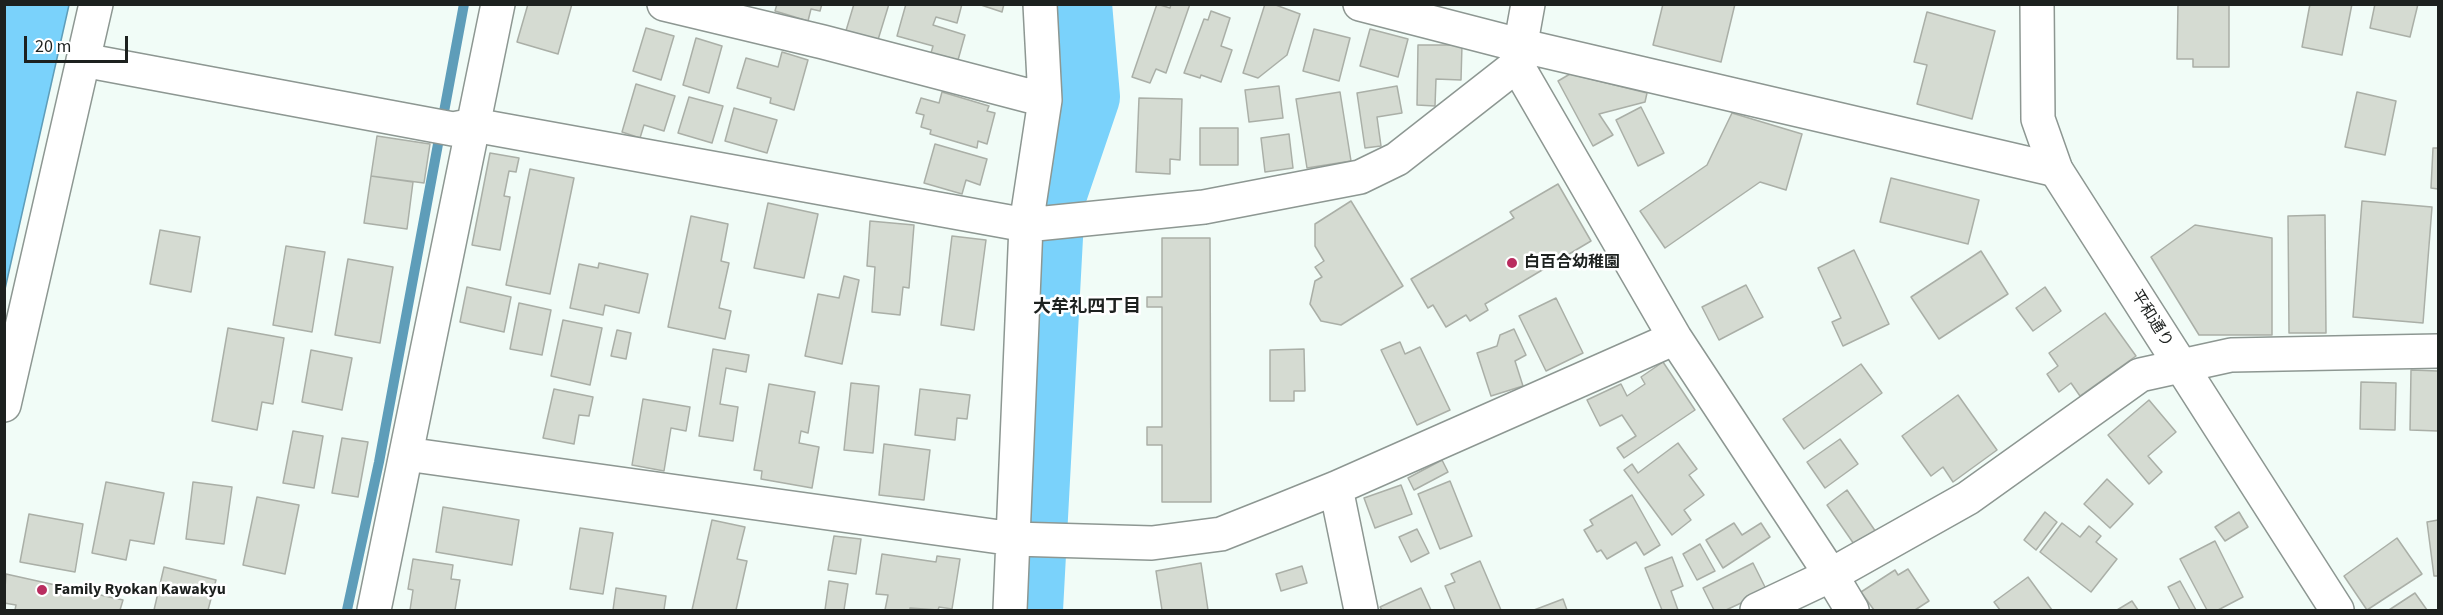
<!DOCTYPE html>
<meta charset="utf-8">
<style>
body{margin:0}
#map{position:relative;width:2443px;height:615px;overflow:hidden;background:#f1fcf7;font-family:"Source Sans 3",sans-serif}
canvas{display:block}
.frame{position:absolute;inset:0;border:6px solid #1d211f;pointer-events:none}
.scale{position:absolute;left:24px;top:36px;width:104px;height:27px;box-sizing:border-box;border:3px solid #1d211f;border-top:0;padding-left:8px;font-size:18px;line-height:21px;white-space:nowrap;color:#1d211f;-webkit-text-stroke:4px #fff;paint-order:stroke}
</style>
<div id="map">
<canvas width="2443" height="615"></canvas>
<div class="frame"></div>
<div class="scale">20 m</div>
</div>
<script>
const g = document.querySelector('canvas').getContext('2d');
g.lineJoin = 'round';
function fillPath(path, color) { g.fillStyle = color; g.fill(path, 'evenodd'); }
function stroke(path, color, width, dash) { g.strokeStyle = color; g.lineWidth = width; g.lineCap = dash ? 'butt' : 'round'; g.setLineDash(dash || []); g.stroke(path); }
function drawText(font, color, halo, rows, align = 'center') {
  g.font = font + ' "Source Sans 3","Noto Sans JP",sans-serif'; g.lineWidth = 5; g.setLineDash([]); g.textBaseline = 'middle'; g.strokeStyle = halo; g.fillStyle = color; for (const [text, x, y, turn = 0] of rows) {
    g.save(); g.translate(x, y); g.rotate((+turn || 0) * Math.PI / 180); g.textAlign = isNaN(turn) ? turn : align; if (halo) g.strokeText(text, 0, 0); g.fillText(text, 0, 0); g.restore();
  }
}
const water = new Path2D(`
 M5,4L69,5L5,289L4,5Z`);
const stream = new Path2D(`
 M347,610L379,462L464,4`);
const river = new Path2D(`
 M1032,610L1054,200L1089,97L1081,4`);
const building = new Path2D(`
 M528,4H572L558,54L517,42Z
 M777,4H822L820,11L811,9L808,21L775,11Z
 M854,4H889L877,43L845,34Z
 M906,4H962L957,23L936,17L933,25L965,35L958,60L931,53L933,46L897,36Z
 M978,4H1004L1002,12Z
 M1157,4L1170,8L1171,4H1190L1166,73L1156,69L1150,83L1132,77Z
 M1265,4H1273L1300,14L1287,55L1258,78L1243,73Z
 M1663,4H1735L1721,62L1653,45Z
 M2178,4H2229V67H2193V59H2177Z
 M2310,4H2352L2342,55L2302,47Z
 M2375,4H2418L2410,37L2370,28Z
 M1211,11L1230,18L1221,46L1232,50L1221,82L1201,75L1200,78L1184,73L1204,19L1208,20Z
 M1927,12L1995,31L1972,119L1917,104L1927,65L1914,62Z
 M646,28L674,36L661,80L633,71Z
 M1314,29L1350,38L1339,81L1303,71Z
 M1370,29L1408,39L1398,77L1360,66Z
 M696,38L722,46L709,93L683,85Z
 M1418,45H1462L1461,80L1436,79L1435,106L1417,105Z
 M782,52L808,60L794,110L770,103L771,98L737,88L746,58L778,67Z
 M1570,74L1647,93L1645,102L1599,114L1613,135L1593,146L1558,81Z
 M636,84L675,96L664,131L644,125L640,138L622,132Z
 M1279,86L1283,118L1249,122L1245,90Z
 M1397,86L1402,113L1377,117L1381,146L1365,148L1357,93Z
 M942,92L989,106L987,111L995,113L987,144L978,141L977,148L930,134L931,130L921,127L924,115L916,113L921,98L939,103Z
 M1340,92L1351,161L1307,168L1296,99Z
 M2357,92L2396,101L2385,155L2345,147Z
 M689,97L723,106L712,143L678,133Z
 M1139,98L1182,99L1180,160L1170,159V174L1136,172Z
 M1641,107L1664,153L1638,166L1616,120Z
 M734,108L777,120L767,153L725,141Z
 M1732,113L1802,134L1786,190L1760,182L1665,248L1640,211L1707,165Z
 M1200,128H1238V165H1200Z
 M1289,134L1293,168L1265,172L1261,138Z
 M377,136L430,144L424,183L371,176Z
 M935,144L987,159L980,185L966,180L962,194L924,183Z
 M2433,148H2438V189L2431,188Z
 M490,153L519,158L516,172L509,171L504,196L510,197L500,250L472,245Z
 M530,169L574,178L550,294L506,285Z
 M371,176L413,182L407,229L364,223Z
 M1891,178L1979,200L1968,244L1880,222Z
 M1558,184L1591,241L1485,304L1488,310L1470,321L1466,315L1446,327L1433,305L1428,308L1411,279L1514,218L1510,212Z
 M1351,201L1403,286L1341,325L1321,321L1310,304L1315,281L1322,277L1315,267L1324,261L1315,246V224Z
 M2362,201L2432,207L2423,323L2353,317Z
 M768,203L818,214L804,278L754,268Z
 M2325,215L2326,333H2289L2288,216Z
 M691,216L728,224L721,261L729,263L719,308L731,311L725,339L668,327Z
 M870,221L914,225L909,288L903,287L900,315L872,312L875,267L867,266Z
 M2195,225L2272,238V335H2199L2151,257Z
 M160,230L200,237L191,292L150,284Z
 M952,236L986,240L974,330L941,325Z
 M1162,238H1210L1211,502H1162V445H1147V427H1162V307H1147V297H1162Z
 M286,246L325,252L312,332L273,325Z
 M1854,250L1889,324L1843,346L1832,322L1841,318L1818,268Z
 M1981,251L2008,294L1939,339L1911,297Z
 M348,259L393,267L380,343L335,335Z
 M599,263L648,274L639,313L605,305L603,315L570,308L579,264L598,268Z
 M844,276L859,280L842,364L805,356L818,294L839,298Z
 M1746,285L1763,317L1719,340L1702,307Z
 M467,287L511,297L504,332L460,322Z
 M2045,287L2061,311L2033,331L2016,308Z
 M1556,298L1583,353L1546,371L1519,316Z
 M519,303L551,310L542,355L510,349Z
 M2105,313L2136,356L2080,396L2071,383L2059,392L2047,374L2058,366L2049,353Z
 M563,320L602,328L590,385L551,376Z
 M228,328L284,338L273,404L262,402L257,430L212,421Z
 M1514,329L1526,355L1515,361L1523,386L1491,396L1477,353L1497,346L1500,335Z
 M617,330L631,333L626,359L611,356Z
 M1400,342L1405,354L1420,347L1450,410L1417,425L1381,350Z
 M713,349L749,355L746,372L726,368L720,404L738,407L733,441L699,436Z
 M1304,349L1305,391H1294V401H1270V350Z
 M311,350L352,358L342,410L302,402Z
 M1663,362L1695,410L1624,458L1617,448L1636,436L1622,415L1600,426L1587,400L1621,384L1627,396L1645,384L1641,377Z
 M1861,364L1882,393L1804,449L1783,419Z
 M2411,370L2438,371V431L2410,430Z
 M2361,382L2396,383L2395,430L2360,429Z
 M851,383L879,386L873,453L844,450Z
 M769,384L815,392L808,433L801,431L799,443L819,447L812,488L761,479L762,471L754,470Z
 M554,389L593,397L589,416L579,415L574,444L543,438Z
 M920,389L970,395L967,419L957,418L955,440L915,435Z
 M1958,395L1997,450L1953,482L1943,467L1931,476L1902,436Z
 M643,399L690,407L686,431L671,428L664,471L632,465Z
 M2149,400L2176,432L2148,456L2162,472L2149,484L2108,435Z
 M293,431L323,436L314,488L283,483Z
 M342,438L368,442L358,497L332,493Z
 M1840,439L1858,464L1825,488L1807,462Z
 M1678,443L1697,469L1689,475L1704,495L1684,510L1691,520L1672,535L1624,470L1632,464L1638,473Z
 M884,444L930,450L924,500L879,495Z
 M1442,460L1448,472L1414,490L1408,478Z
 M2107,479L2133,504L2110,528L2084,504Z
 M1450,481L1472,536L1440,549L1418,494Z
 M106,482L164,493L154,544L130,540L126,560L92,553Z
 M193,482L232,487L224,544L186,539Z
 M1401,485L1412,514L1375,528L1364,498Z
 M1847,490L1876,532L1856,547L1827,505Z
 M1632,495L1660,545L1644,555L1636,542L1607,559L1601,550L1597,552L1584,530L1593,525L1590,520Z
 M257,497L299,505L285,574L243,565Z
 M443,507L519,520L512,565L436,552Z
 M2045,512L2057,522L2036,550L2024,540Z
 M2239,512L2248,527L2225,541L2215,527Z
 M29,514L83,524L75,572L20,562Z
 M712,520L745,527L737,559L747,561L736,610H692Z
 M2438,520V576H2434L2427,522Z
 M1734,523L1742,535L1761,523L1770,537L1723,568L1706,540Z
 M2062,523L2080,537L2089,526L2101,536L2096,542L2117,559L2091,592L2040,552Z
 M580,528L613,533L603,594L570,589Z
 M1417,529L1429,553L1411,562L1399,537Z
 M834,536L861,539L856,574L828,570Z
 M2397,538L2422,574L2367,610L2344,576Z
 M2215,541L2243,597L2218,610H2207L2180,559Z
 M1700,544L1715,571L1697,580L1683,554Z
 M882,554L936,562L937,556L960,559L952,609L939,607L938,610L910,608V610H885L888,595L876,594Z
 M1672,557L1683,586L1671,591L1678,610H1662L1645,568Z
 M413,559L453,565L451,579L460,580L455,610H410L413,590L408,589Z
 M1480,561L1501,610H1455L1445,586L1455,582L1451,574Z
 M1201,563L1208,610H1162L1156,571Z
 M1753,563L1767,591L1726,610H1714L1703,588Z
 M1302,566L1307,583L1281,591L1276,574Z
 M164,567L216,580L208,610H154Z
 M1908,569L1929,601L1915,610H1874L1861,592L1895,570L1898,575Z
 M6,574L123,600L120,610H15L16,605L4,603Z
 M2028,577L2052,610H2000L1994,602Z
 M829,581L848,584L844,610H825Z
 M2180,581L2196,610H2180L2168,587Z
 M616,588L666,596L664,610H613Z
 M1421,588L1431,610H1382L1380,607Z
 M2415,593L2427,610H2389Z
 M1563,599L1567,610H1534Z
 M2132,601L2138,610H2117Z`);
const minor = new Path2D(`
 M664,4L823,42L1045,100
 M1360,4L1519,45L2056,170
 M1528,4L1517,65L1675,338L1831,575L1852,610
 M83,60L453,129L474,125L1026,225L1204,207L1360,177L1397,159L1517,65
 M4,405L96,4
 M406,454L1014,539L1152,543L1221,534L1274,513L1336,488L1675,338
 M1336,488L1361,610
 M374,610L498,4
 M1010,610L1026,225L1045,100L1040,4
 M1757,610L1831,575L1968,498L2140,375L2231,355L2438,351`);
const tertiary = new Path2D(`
 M2037,4L2038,119L2056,170L2337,610`);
const markers = [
 [1512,263,6,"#b92c5f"],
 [42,590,6,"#b92c5f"]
];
const poiNames = [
 ["白百合幼稚園",1524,263],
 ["Family Ryokan Kawakyu",54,590]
];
const streetNames = [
 ["平和通り",2151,319,58]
];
const neighbourhoodNames = [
 ["大牟礼四丁目",1087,308]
];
fillPath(water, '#7ad2fb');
stroke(water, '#5e9db9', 1.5);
stroke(stream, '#5e9db9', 10);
stroke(river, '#7ad2fb', 62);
fillPath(building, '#d5dbd2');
stroke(building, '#aaafa7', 1.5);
stroke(minor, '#8d9792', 36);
stroke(tertiary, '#8d9792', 36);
stroke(minor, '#fff', 33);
stroke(tertiary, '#fff', 33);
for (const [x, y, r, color] of markers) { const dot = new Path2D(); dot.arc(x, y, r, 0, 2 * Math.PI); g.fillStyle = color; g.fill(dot); stroke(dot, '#fff', 2); }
drawText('bold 16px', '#1d211f', '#fff', poiNames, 'left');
drawText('16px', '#1d211f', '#fff', streetNames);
drawText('bold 18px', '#1d211f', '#fff', neighbourhoodNames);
</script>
